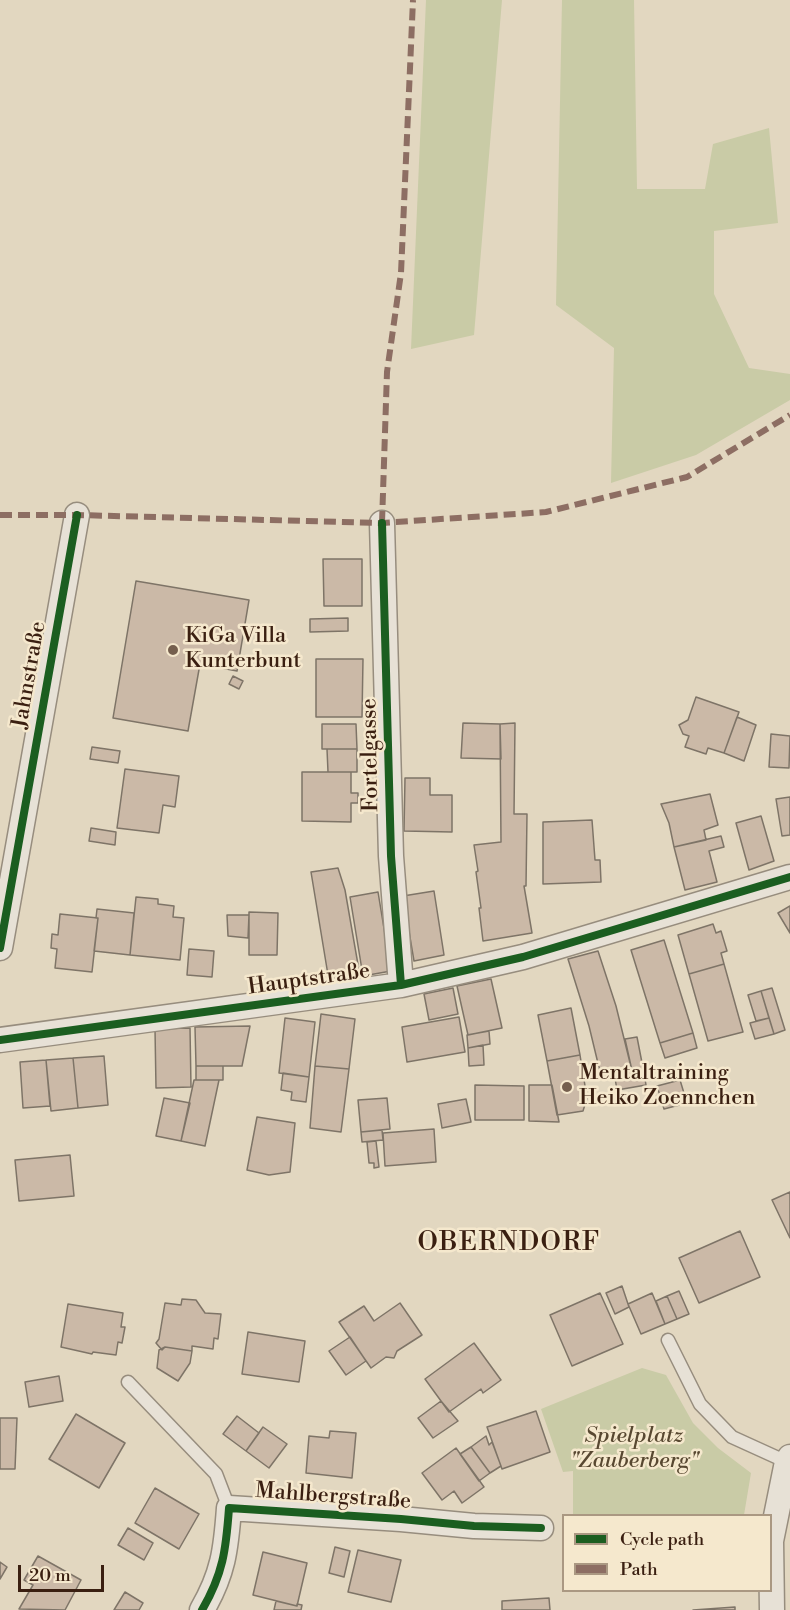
<!DOCTYPE html>
<meta charset="utf-8">
<style>
body{margin:0}
#map{position:relative;width:790px;height:1610px;overflow:hidden;background:#e2d7c0;font-family:"Libre Bodoni",serif}
canvas{display:block}
.legend{position:absolute;left:562px;top:1514px;width:210px;height:78px;box-sizing:border-box;background:#f5e8cd;border:2px solid #aa9882;margin:0;padding:8px 10px;list-style:none;font-size:18px;color:#3a1f11}
.legend li{display:flex;align-items:center;gap:12px;height:30px}
.legend b{width:30px;border:2px solid #aa9882}
.scale{position:absolute;left:18px;top:1565px;width:86px;height:27px;box-sizing:border-box;border:3px solid #3a1f11;border-top:0;padding-left:8px;font-size:18px;line-height:21px;white-space:nowrap;color:#3a1f11;-webkit-text-stroke:4px #f5e8cd;paint-order:stroke}
</style>
<div id="map">
<canvas width="790" height="1610"></canvas>
<ul class="legend">
<li><b style="height:8px;background:#1b5e20"></b>Cycle path</li>
<li><b style="height:8px;background:#8d6e63"></b>Path</li>
</ul>
<div class="scale">20 m</div>
</div>
<script>
const g = document.querySelector('canvas').getContext('2d');
g.lineJoin = 'round';
function fillPath(path, color) { g.fillStyle = color; g.fill(path, 'evenodd'); }
function stroke(path, color, width, dash) { g.strokeStyle = color; g.lineWidth = width; g.lineCap = dash ? 'butt' : 'round'; g.setLineDash(dash || []); g.stroke(path); }
function drawText(font, color, halo, rows, align = 'center') {
  g.font = font + ' "Libre Bodoni",serif'; g.lineWidth = 5; g.setLineDash([]); g.textBaseline = 'middle'; g.strokeStyle = halo; g.fillStyle = color; for (const [text, x, y, turn = 0] of rows) {
    g.save(); g.translate(x, y); g.rotate((+turn || 0) * Math.PI / 180); g.textAlign = isNaN(turn) ? turn : align; if (halo) g.strokeText(text, 0, 0); g.fillText(text, 0, 0); g.restore();
  }
}
const green = new Path2D(`
 M426,0H502L474,335L411,349Z
 M562,0H634L637,189H705L713,144L769,128L778,223L714,231V294L749,368L790,374V400L696,455L611,483L614,348L556,305Z
 M642,1368L666,1375L693,1423L718,1448L751,1473L744,1515H573V1471L563,1472L541,1409Z`);
const building = new Path2D(`
 M323,559H362V606H324Z
 M136,581L249,600L237,671L200,664L188,731L113,718Z
 M348,618V631L310,632V619Z
 M316,659H363L362,717H316Z
 M233,676L243,681L239,689L229,684Z
 M696,697L739,712L724,753L708,748L706,754L685,747L689,736L683,734L679,725L688,720Z
 M737,717L756,725L744,761L724,753Z
 M463,723L500,724L501,759L461,758Z
 M515,723L514,814H527L526,886H524L532,933L483,941L479,908H481L476,872L478,871L474,845L501,842L500,724Z
 M322,724H356L357,749H322Z
 M771,734L790,736L789,768L769,767Z
 M92,747L120,751L118,763L90,759Z
 M327,749H357V772H328Z
 M125,769L179,776L175,807L163,805L159,833L117,828Z
 M302,772H351V793H358V803H351V822L302,821Z
 M405,778H430V795H452V832L404,831Z
 M710,794L718,825L704,830L706,840L674,847L669,823L661,804Z
 M790,797V835L782,836L776,799Z
 M761,816L774,861L749,870L736,823Z
 M592,820L595,860H600L601,882L543,884V822Z
 M91,828L116,832L115,845L89,841Z
 M721,836L724,847L709,851L717,882L685,890L674,847Z
 M338,868L345,890L360,976L329,981L311,872Z
 M434,891L444,955L414,961L403,896Z
 M378,892L391,971L363,976L350,897Z
 M136,897L158,899V904L174,906L173,917L184,918L180,960L130,955Z
 M790,906V933L778,913Z
 M97,909L134,913L130,955L94,951L98,918H96Z
 M249,912L278,913L277,955H249Z
 M60,914L98,918L92,972L55,968L57,949L51,948L52,934L58,935Z
 M227,915H249L248,938L228,936Z
 M713,924L716,933L721,931L727,951L721,953L724,964L689,974L678,935Z
 M664,940L693,1033L660,1043L631,950Z
 M189,949L214,951L212,977L187,975Z
 M598,951L616,1006L633,1075L602,1080L589,1026L568,959Z
 M724,964L743,1032L708,1041L689,974Z
 M491,979L502,1028L468,1035L457,986Z
 M453,988L458,1014L429,1020L424,994Z
 M772,988L785,1030L774,1034L761,991Z
 M761,991L769,1018L756,1021L748,995Z
 M571,1008L580,1055L547,1061L538,1015Z
 M321,1014L355,1019L349,1069L315,1066Z
 M459,1017L465,1052L407,1062L402,1027Z
 M285,1018L315,1022L309,1077L279,1073Z
 M769,1018L774,1034L755,1039L750,1023Z
 M250,1026L242,1066H196L195,1027Z
 M190,1028L191,1087L156,1088L155,1029Z
 M489,1031L490,1044L468,1048L467,1035Z
 M693,1033L697,1048L665,1058L660,1043Z
 M637,1037L644,1073L633,1075L625,1039Z
 M483,1045L484,1065L469,1066L468,1048Z
 M580,1055L587,1098L583,1111L557,1115L547,1061Z
 M104,1056L108,1105L78,1108L73,1058Z
 M73,1058L78,1108L51,1111L46,1060Z
 M46,1060L50,1106L23,1108L20,1062Z
 M196,1066H223V1080H196Z
 M315,1066L349,1069L341,1132L310,1128Z
 M283,1073L309,1077L306,1102L291,1100L292,1092L281,1090Z
 M644,1073L646,1085L617,1090L615,1078Z
 M194,1080H219L205,1146L181,1141Z
 M680,1080L687,1103L664,1109L657,1086Z
 M475,1085L524,1086V1120H475Z
 M529,1085H552L559,1122L529,1121Z
 M164,1098L190,1103L181,1141L156,1136Z
 M387,1098L390,1129L361,1132L358,1100Z
 M466,1099L471,1122L442,1128L438,1104Z
 M257,1117L295,1123L290,1172L269,1175L247,1170Z
 M434,1129L436,1162L385,1166L383,1133Z
 M382,1130L383,1140L362,1142L361,1132Z
 M376,1141L379,1167L374,1168V1163H369L367,1142Z
 M70,1155L74,1196L19,1201L15,1160Z
 M790,1192V1238L772,1200Z
 M740,1231L760,1277L699,1303L679,1258Z
 M622,1286L629,1307L615,1314L606,1293Z
 M679,1291L689,1314L677,1319L667,1296Z
 M600,1293L623,1344L572,1366L550,1315Z
 M652,1293L665,1324L641,1334L628,1304Z
 M667,1296L677,1319L665,1324L656,1301Z
 M182,1299L196,1300L205,1313L221,1314L218,1339L214,1338L213,1349L192,1346V1351L165,1347L162,1350L156,1343L159,1339L165,1303L181,1305Z
 M400,1303L422,1335L397,1351L394,1358L386,1357L371,1368L339,1322L364,1306L374,1321Z
 M68,1304L123,1313L121,1327H125L122,1343L118,1342L116,1355L93,1352L92,1354L61,1347Z
 M248,1332L305,1341L299,1382L242,1374Z
 M350,1337L366,1361L346,1375L329,1351Z
 M474,1343L501,1380L483,1393L481,1389L449,1412L425,1379Z
 M165,1347L192,1351L190,1363L178,1381L157,1368L159,1350Z
 M59,1376L63,1401L29,1407L25,1382Z
 M441,1401L458,1421L433,1438L418,1418Z
 M536,1411L550,1452L502,1469L487,1427Z
 M76,1414L125,1443L99,1488L49,1459Z
 M237,1416L259,1433L246,1451L223,1434Z
 M0,1418H17L15,1469H0Z
 M263,1427L287,1444L269,1468L246,1451Z
 M330,1431L356,1433L352,1478L306,1473L309,1436L329,1438Z
 M486,1436L489,1445L492,1442L501,1466L490,1473L471,1447Z
 M471,1447L490,1473L479,1481L460,1454Z
 M456,1448L484,1487L462,1503L454,1491L442,1500L422,1473Z
 M155,1488L199,1514L179,1549L135,1523Z
 M128,1528L153,1543L144,1560L118,1545Z
 M335,1547L350,1551L344,1577L329,1573Z
 M358,1550L401,1560L391,1602L348,1592Z
 M263,1552L307,1563L297,1606L253,1595Z
 M38,1556L81,1580L65,1610L19,1609L33,1585L24,1580Z
 M0,1562L7,1567L0,1579Z
 M125,1592L143,1603L139,1610H114Z
 M549,1598L550,1610H502V1601Z
 M276,1601L297,1606V1604L302,1605L301,1610H274Z
 M735,1607V1610H693Z`);
const lane = new Path2D(`
 M668,1340L700,1404L732,1437L787,1462
 M128,1382L216,1474L229,1508`);
const street = new Path2D(`
 M382,523L391,856L401,985
 M0,948L77,515
 M0,1040L401,985L523,957L790,877
 M202,1610C223,1574 226,1550 229,1508L401,1519L474,1526L541,1528
 M772,1610L771,1541L787,1462L790,1457`);
const quiet = new Path2D(`
 M0,515H77L382,523L546,512L687,477L790,415
 M382,523L387,372L401,273L413,0`);
const cycleway = new Path2D(`
 M382,523L391,856L401,985
 M0,948L77,515
 M0,1040L401,985L523,957L790,877
 M202,1610C223,1574 226,1550 229,1508L401,1519L474,1526L541,1528`);
const markers = [
 [173,650,6,"#755f4e"],
 [567,1087,6,"#755f4e"]
];
const poiNames = [
 ["KiGa Villa",185,637],
 ["Kunterbunt",185,662],
 ["Mentaltraining",579,1074],
 ["Heiko Zoennchen",579,1099]
];
const streetNames = [
 ["Jahnstraße",30,675,-80],
 ["Fortelgasse",371,755,-91],
 ["Hauptstraße",309,980,-8],
 ["Mahlbergstraße",333,1497,4]
];
const parkNames = [
 ["Spielplatz",634,1437],
 ["\"Zauberberg\"",634,1462]
];
const quarterNames = [
 ["OBERNDORF",509,1244]
];
fillPath(green, '#c9cba6');
fillPath(building, '#cbb9a7');
stroke(building, '#7e7467', 1.5);
stroke(lane, '#978d7e', 15);
stroke(street, '#978d7e', 27);
stroke(lane, '#e7e1d6', 12);
stroke(street, '#e7e1d6', 24);
stroke(quiet, '#8d6e63', 6, [12, 6]);
stroke(cycleway, '#1b5e20', 8);
for (const [x, y, r, color] of markers) { const dot = new Path2D(); dot.arc(x, y, r, 0, 2 * Math.PI); g.fillStyle = color; g.fill(dot); stroke(dot, '#f5e8cd', 2); }
drawText('22px', '#3a1f11', '#f5e8cd', poiNames, 'left');
drawText('22px', '#3a1f11', '#f5e8cd', streetNames);
drawText('italic 22px', '#584831', '#f5e8cd', parkNames);
g.letterSpacing = '1.5px';
drawText('26px', '#3a1f11', '#f5e8cd', quarterNames);
g.letterSpacing = '0px';
</script>
